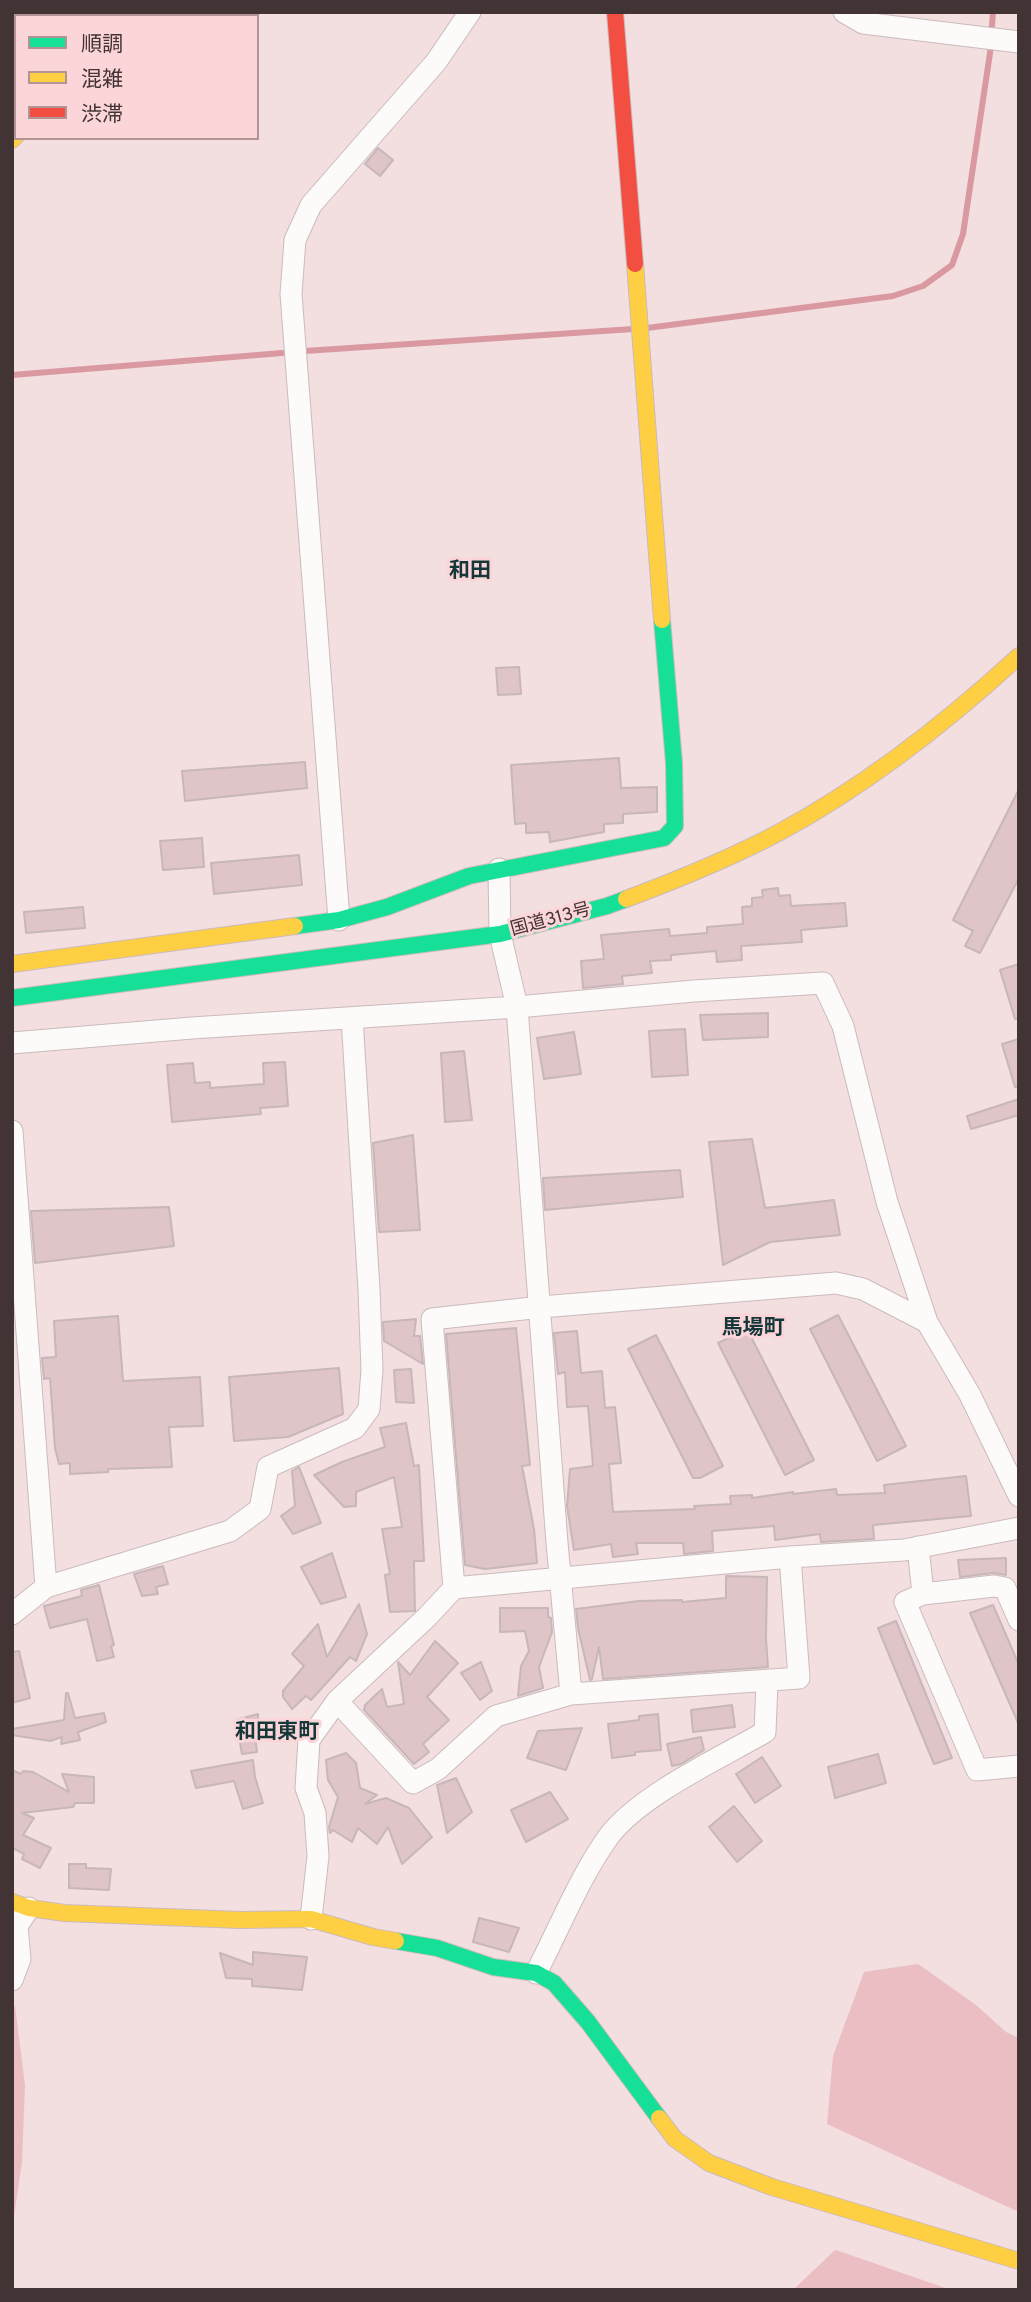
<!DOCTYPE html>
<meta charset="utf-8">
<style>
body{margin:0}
#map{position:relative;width:1031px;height:2302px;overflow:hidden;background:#f3dee0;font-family:Overpass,"Noto Sans JP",sans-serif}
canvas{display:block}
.frame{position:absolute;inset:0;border:14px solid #423334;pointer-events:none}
.legend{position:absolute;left:14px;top:14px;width:245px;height:126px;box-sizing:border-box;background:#fcd5d8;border:2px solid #b29496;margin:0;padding:9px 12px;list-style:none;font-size:21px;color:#423334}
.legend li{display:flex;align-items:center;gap:14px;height:35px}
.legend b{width:35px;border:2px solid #b29496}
</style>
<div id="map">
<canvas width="1031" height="2302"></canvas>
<div class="frame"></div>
<ul class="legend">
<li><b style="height:9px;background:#16e098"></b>順調</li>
<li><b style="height:9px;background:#ffcf43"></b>混雑</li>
<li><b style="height:9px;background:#f24e42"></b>渋滞</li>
</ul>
</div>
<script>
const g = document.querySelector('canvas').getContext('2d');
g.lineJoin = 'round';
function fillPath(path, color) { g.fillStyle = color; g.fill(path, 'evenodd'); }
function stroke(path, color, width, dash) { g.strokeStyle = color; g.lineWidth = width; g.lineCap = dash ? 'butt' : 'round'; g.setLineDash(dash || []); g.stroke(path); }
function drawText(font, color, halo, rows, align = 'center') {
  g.font = font + ' Overpass,"Noto Sans JP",sans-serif'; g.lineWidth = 6; g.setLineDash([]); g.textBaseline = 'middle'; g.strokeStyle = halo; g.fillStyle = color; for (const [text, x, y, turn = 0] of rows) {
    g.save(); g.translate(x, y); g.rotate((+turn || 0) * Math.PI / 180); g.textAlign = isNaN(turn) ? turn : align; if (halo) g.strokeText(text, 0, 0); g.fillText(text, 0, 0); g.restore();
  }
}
const green = new Path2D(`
 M918,1964L976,2005L1006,2032L1019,2038V2212L827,2124L833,2056L864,1972Z
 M15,2006L25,2085L22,2162L12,2230V2007Z
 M835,2250H836L951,2290H793Z`);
const stream = new Path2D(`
 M647,328L893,296L923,286L952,265L963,234L990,53L993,12
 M305,351L633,329
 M12,375L282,353`);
const building = new Path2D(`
 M378,148L393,160L380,176L365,164Z
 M519,667L521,694L498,695L496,668Z
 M619,758L621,788L657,787V812L623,814V823L604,824V832L550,842L549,832L526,833V823L515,824L511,765Z
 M305,762L307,788L185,801L182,771Z
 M1019,789V878L980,953L965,946L973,931L953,920Z
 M202,838L204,867L163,870L160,841Z
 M299,855L302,885L214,894L211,863Z
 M778,888L779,896L790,895L791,906L845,903L847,926L801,930L802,942L741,946L742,960L717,962L716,951L671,955V960L650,961L652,973L622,976L623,984L583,988L581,961L604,959L601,935L669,929L670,936L707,933V927L743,924L742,907L752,906V898L763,897L762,890Z
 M83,907L85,928L26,933L24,912Z
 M1019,964V1019H1015L1000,970Z
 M768,1013V1037L703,1040L700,1015Z
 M685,1029L688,1075L652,1077L649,1031Z
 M574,1032L581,1074L544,1079L537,1038Z
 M1019,1039V1087H1015L1002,1044Z
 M464,1051L472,1120L445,1122L441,1053Z
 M285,1062L288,1106L260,1108L261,1114L172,1122L167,1065L193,1063L195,1083L210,1082V1088L264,1084L263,1063Z
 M1019,1099V1115L971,1129L967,1116Z
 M413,1135L420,1230L379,1232L373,1143Z
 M752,1139L765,1208L834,1200L840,1235L770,1242L723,1265L709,1142Z
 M680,1170L683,1197L545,1210L543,1178Z
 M169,1207L174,1246L35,1263L31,1211Z
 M838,1315L906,1446L877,1461L810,1329Z
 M118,1316L123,1381L200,1377L203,1426L169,1427L172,1467L108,1469V1472L70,1474V1463L59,1464L55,1448L50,1378L44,1379L42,1358L56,1357L54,1321Z
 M416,1319L414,1336H420L423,1364L384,1341L383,1322Z
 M516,1328L530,1465L522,1466L534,1529L537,1563L485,1569L465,1565L446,1334Z
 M747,1329L814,1460L785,1475L718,1343Z
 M577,1331L581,1373L602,1371L605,1408L615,1407L621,1463L609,1464L613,1512L695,1509L694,1506L731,1504L730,1496L752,1495V1498L793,1492V1494L836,1489L837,1495L885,1493L884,1485L966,1476L971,1516L873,1525L874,1539L821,1542L820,1534L775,1540L774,1526L712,1531L713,1551L684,1554L683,1543H636L638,1554L613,1557L611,1544L574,1550L567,1506L570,1469L593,1466L588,1406L567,1407L565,1372L558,1374L554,1333Z
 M656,1335L723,1466L700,1478H693L628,1349Z
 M339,1368L343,1414L288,1437L234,1441L229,1377Z
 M411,1369L414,1403L396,1402L394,1370Z
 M406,1423L414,1466L419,1465L424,1561H414L415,1611L390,1612L385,1575L390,1574L382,1529L402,1527L394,1477L356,1492V1506L344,1507L314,1475L342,1462L385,1447L380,1428Z
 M299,1467L321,1523L293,1534L281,1516L295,1506L292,1471Z
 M332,1553L346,1597L321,1604L301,1567Z
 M1006,1558V1575L993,1573L960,1577L958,1560Z
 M163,1566L168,1584L156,1587L158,1594L142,1596L134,1574Z
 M726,1576L767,1577L766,1639L768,1667L603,1679L599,1647L592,1679L590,1680L578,1628L576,1609L639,1601L682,1600V1602L726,1598Z
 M99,1585L114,1645L111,1646L114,1657L97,1661L87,1619L50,1628L44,1606L82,1596L81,1590Z
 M359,1604L367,1634L356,1661L350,1657L311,1700L306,1696L292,1709L283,1697V1691L304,1666L292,1654L318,1624L327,1657Z
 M993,1605L1019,1665V1725L970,1613Z
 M500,1608H548V1617L551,1618L552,1632L539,1667L543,1688L518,1696L521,1666L529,1651L525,1631L500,1632Z
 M896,1621L952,1758L934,1764L878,1628Z
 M435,1641L458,1663L427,1697L449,1720L423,1744L429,1752L414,1764L364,1710L365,1705L382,1689L387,1707L404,1704L398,1662L410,1675Z
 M19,1651L30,1698L12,1703V1652Z
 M481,1662L492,1691L480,1700L461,1673Z
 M66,1693H68L75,1718L104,1713L106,1722L78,1732L80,1740L61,1744L62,1737L50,1741L12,1735V1729L64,1720Z
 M732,1705L735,1727L693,1732L691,1710Z
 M258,1714V1735H255L257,1752L242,1754L236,1720Z
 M658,1714L661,1750L635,1752V1755L612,1758L608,1724L639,1720V1716Z
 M582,1728L566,1770L527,1758L538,1731Z
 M701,1737L704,1750L681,1764L672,1766L667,1744Z
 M346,1753L356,1763L360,1788L377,1795L365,1804L386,1798L409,1808L432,1837L402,1864L388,1827L377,1844L358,1828L352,1842L333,1830L330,1833L329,1827L338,1797L328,1780L326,1760Z
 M878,1754L886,1783L835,1798L828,1767Z
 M762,1757L781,1786L755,1803L736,1774Z
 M253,1760L255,1777L263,1803L243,1809L234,1781L196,1788L191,1771Z
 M12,1770L21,1774L23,1771L33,1772L69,1792L62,1774L94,1777V1803H75L73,1807L22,1813L34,1818L23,1835L51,1848L40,1868L22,1859L24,1854L13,1848L12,1850Z
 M456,1778L472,1812L447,1833L437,1785Z
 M550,1792L568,1819L526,1842L511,1810Z
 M734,1806L762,1841L737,1862L709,1827Z
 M69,1864H86V1868L111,1869L109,1890L69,1888Z
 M479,1918L519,1928L509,1952L473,1942Z
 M253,1952L307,1957L302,1990L252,1986V1979L226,1978L220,1953L253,1965Z`);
const street = new Path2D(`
 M844,12L863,23L1019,42
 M499,869L500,934L517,1007L557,1543L571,1694
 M339,920L291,294L295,240L311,205L436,62L470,12
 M12,1043L192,1028L517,1007L694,991L823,983L843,1026L887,1202L927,1322L970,1395L1019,1496
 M12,1131L46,1587
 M918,1547L923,1594
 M454,1588L432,1319L541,1307L836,1283L863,1289L927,1322
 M12,1614L46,1587L230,1531L260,1509L268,1467L355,1428L369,1409L372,1370L369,1289L352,1018
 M1019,1620L1005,1588L994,1586L923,1594L905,1602L977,1770L1019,1766
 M337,1701L413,1783L438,1769L496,1716L571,1694L799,1678L790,1557
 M311,1919L318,1856L315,1813L306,1788L309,1740L337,1701L427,1617L454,1588L790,1557L904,1550L1019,1528
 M536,1973C559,1929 580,1876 609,1836C640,1795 720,1758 765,1732L767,1682
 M12,1980L20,1959L17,1926L29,1908`);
const fast = new Path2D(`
 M295,926L339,920L387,907L469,876L664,838L675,826L674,763L662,620
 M12,998L500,934L607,906L626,899
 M396,1941L437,1948L493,1967L536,1973L554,1983L588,2022L659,2118`);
const slow = new Path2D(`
 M129,16L132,12
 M12,140L16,136
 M635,264L662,620
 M626,899C677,880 729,859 778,833C866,786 946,723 1019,656
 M12,964L295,926
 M12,1902L29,1908L65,1913L240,1920L311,1919L373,1937L396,1941
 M659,2118L675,2139L709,2163L772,2187L1019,2261`);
const jam = new Path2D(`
 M615,12L635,264`);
const streetNames = [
 ["国道313号",551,921,-15]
];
const quarterNames = [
 ["和田",470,573],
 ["馬場町",753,1330],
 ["和田東町",277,1734]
];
fillPath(green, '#eabec2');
stroke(stream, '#da99a0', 6);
fillPath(building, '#dfc5c8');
stroke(building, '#c7b7b8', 2);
stroke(street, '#cbbbbc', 23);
stroke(fast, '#cbbbbc', 18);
stroke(slow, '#cbbbbc', 18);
stroke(jam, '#cbbbbc', 18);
stroke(street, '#fdfafa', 21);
stroke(fast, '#16e098', 16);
stroke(slow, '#ffcf43', 16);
stroke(jam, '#f24e42', 16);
drawText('18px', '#423334', '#fcd5d8', streetNames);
drawText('bold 21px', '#14373a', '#fcd5d8', quarterNames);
</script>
